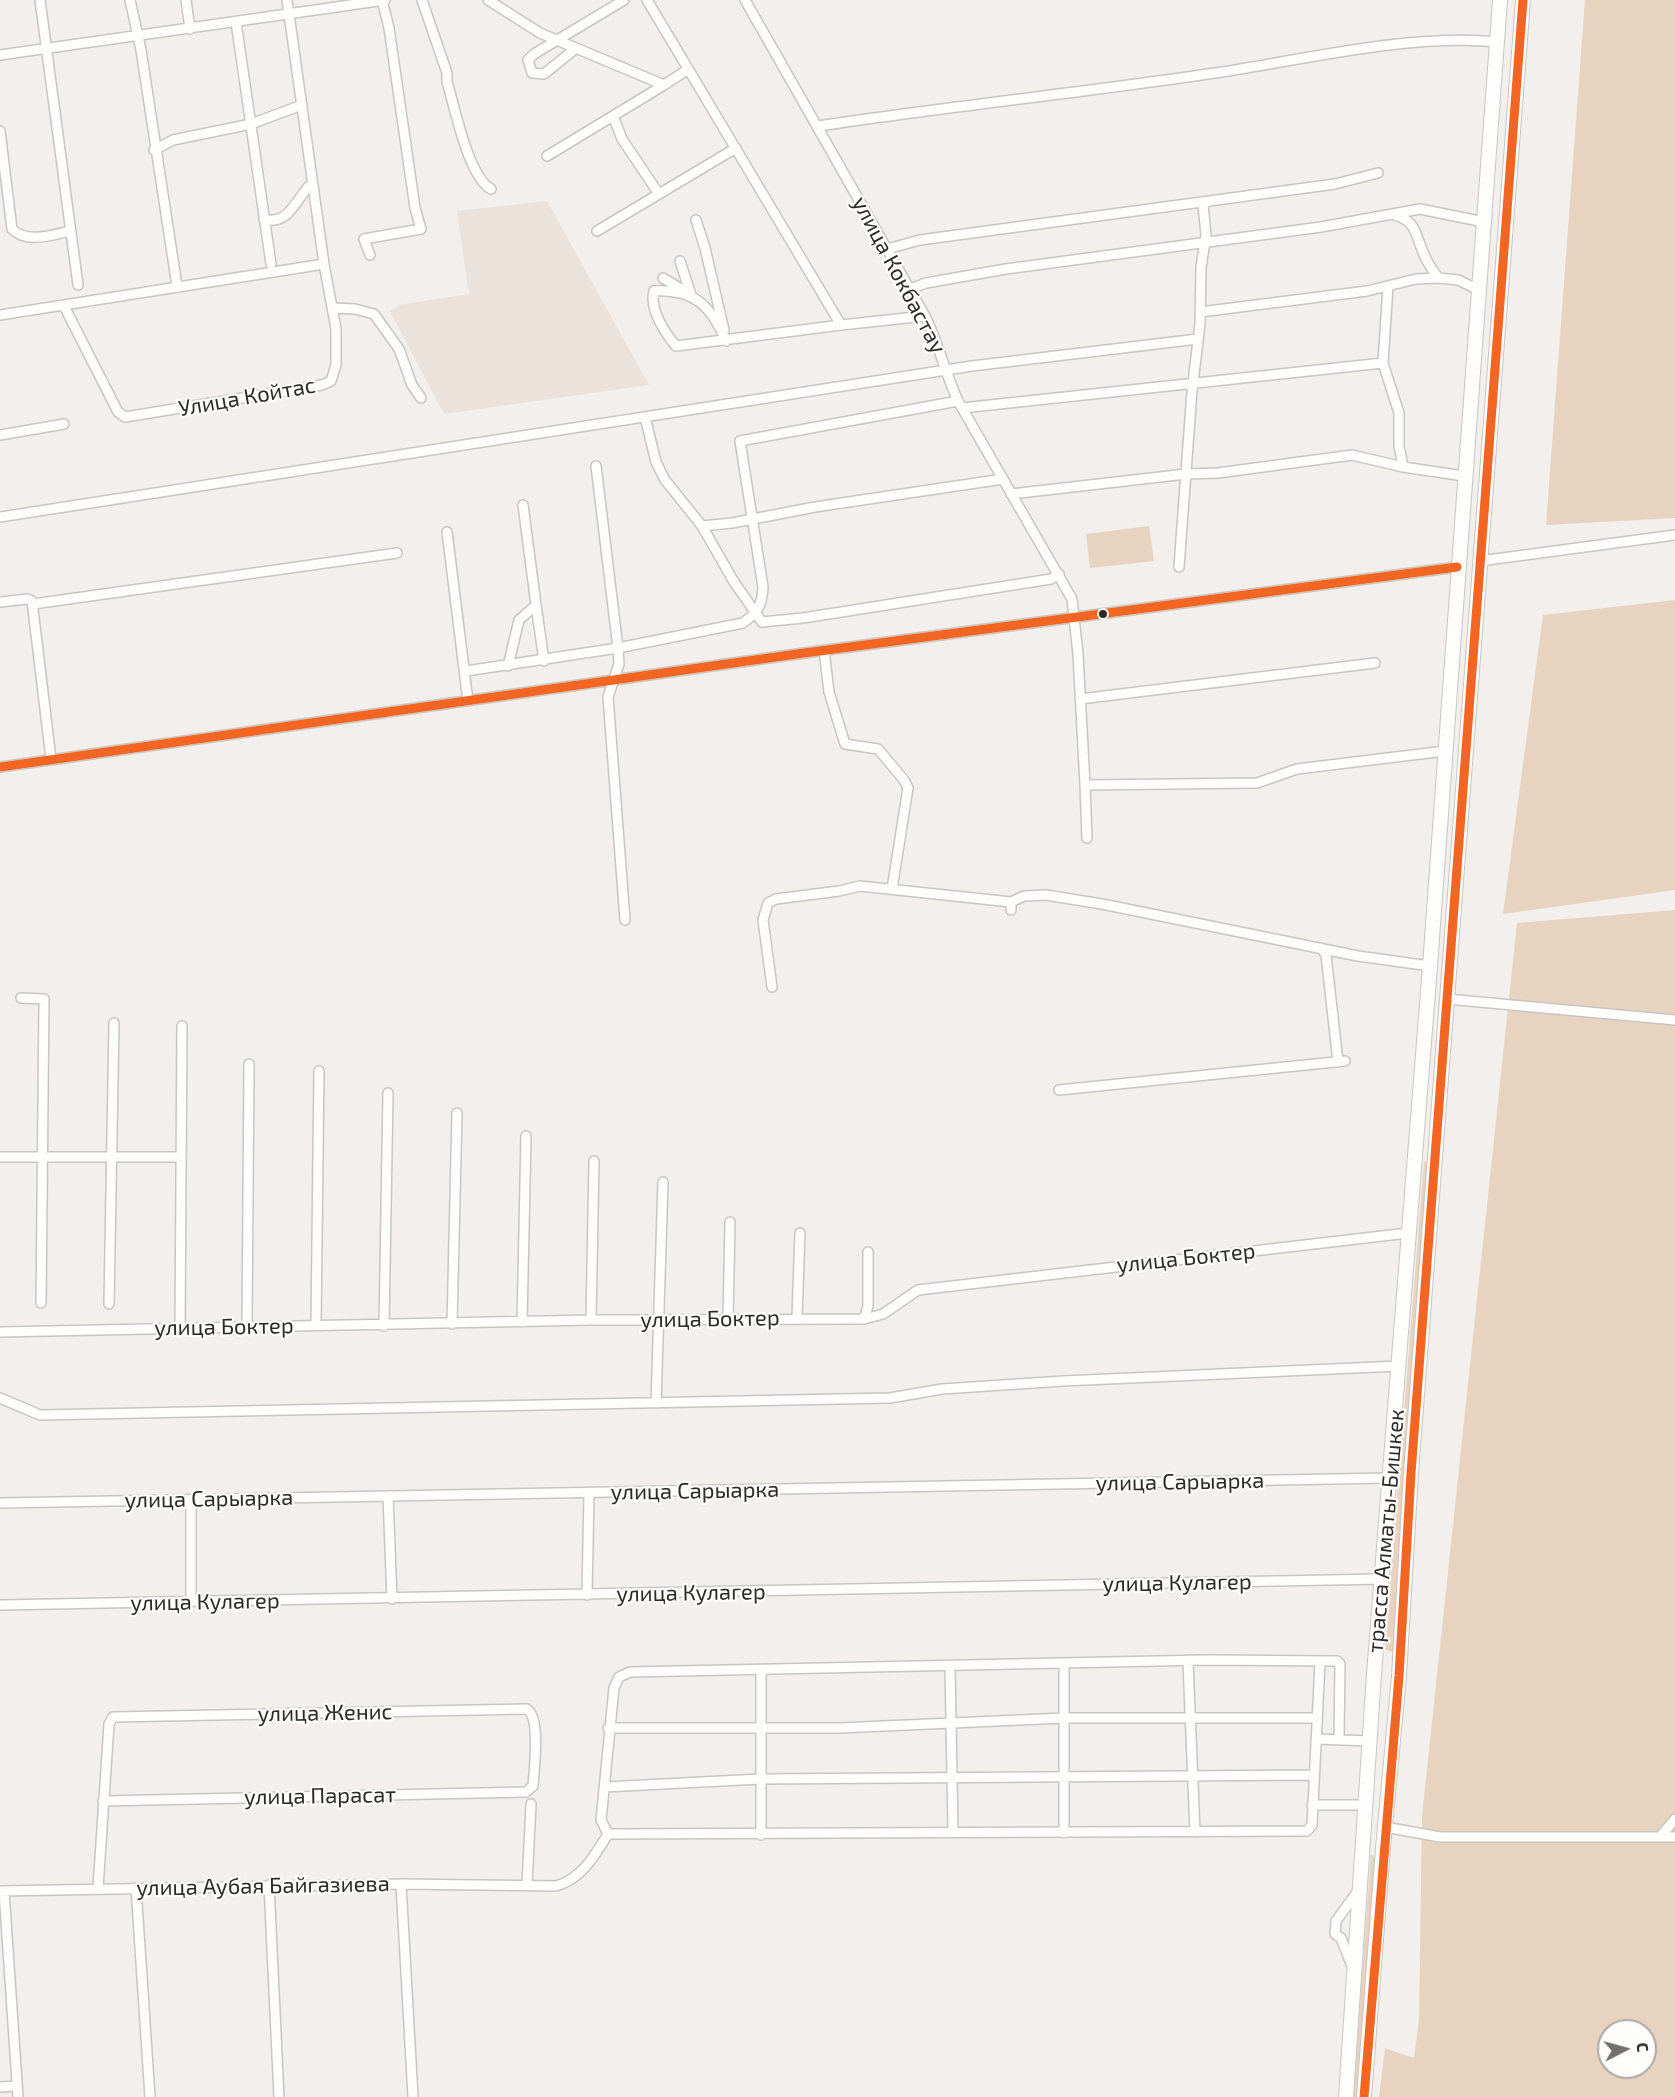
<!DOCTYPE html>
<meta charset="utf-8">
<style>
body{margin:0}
#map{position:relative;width:1675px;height:2097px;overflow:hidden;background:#f3efec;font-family:"Exo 2",sans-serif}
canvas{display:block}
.north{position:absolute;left:1597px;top:2019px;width:60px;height:60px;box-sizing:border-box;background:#fffefc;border:2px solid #aba9a7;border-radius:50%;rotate:84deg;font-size:16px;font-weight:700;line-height:24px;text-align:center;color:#2d2a28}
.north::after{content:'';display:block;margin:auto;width:21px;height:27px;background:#726f6d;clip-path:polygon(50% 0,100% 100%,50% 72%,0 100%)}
</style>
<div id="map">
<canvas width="1675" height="2097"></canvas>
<div class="north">С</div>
</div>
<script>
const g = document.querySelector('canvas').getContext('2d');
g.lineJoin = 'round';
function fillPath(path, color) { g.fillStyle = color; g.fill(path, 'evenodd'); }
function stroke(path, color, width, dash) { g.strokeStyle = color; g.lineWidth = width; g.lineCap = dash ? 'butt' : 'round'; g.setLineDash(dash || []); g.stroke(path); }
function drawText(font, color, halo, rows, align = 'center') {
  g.font = font + ' "Exo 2",sans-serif'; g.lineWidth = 4.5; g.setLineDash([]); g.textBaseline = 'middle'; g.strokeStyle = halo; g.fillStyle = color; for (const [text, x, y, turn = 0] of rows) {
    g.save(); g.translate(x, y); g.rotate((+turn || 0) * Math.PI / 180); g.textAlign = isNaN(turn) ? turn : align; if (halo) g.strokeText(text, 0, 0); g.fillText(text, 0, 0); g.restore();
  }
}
const built = new Path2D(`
 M547,201L649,385L444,414L390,311L398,305L469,294L457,211Z`);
const green = new Path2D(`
 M1585,0H1675V518L1546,525Z
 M1149,526L1154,561L1090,568L1086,534Z
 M1675,600V890L1503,914L1543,615Z
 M1675,910V2097H1379L1385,2048L1414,2058L1419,2021L1422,1816L1517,923ZM1609,2031H1645V2067H1609Z
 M1424,1161L1431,1165L1393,1652L1385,1650Z
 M1371,1854L1376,1859L1359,2097H1353Z`);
const minor = new Path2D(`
 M40,0L78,285
 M130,0L141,50L177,286
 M186,0L190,29
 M422,0L447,73V82C455,108 468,176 491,189
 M488,0L540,33L664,85L687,70
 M647,0L841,325L925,316
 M745,0L925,316C939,344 945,373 958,401L1072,599L1078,654L1085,785L1257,783L1297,769L1445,751
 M236,22L271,264
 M575,49L544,74L532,73L528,60L534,54L624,0
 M0,55L385,0
 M818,126C952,106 1088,92 1222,72C1305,59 1415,33 1497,42
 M0,131L12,229C27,244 52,235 70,231
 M154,150L173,140L251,124L302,105
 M547,156L664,85
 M659,194L736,148
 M1394,215C1416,220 1415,234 1423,252C1426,261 1432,269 1438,278L1458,280L1479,290
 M264,219C288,226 296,200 309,186L313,185
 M696,220L705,248L724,330
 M597,231L659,194L622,139L613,116
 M887,249L920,240L1335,184L1378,173
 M370,255L364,239L421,229L415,208L389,28L382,0
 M680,261L691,295
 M663,278L686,292
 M1388,286L1383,363L1399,413V446L1403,467
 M910,289L926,283L1006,269L1321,227L1420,209L1484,222
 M64,306L118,412L125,417L322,385L331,381L336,365V329L324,264L287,0
 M333,308L355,309L374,314L399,349L412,385L421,398
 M1200,312L1367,291L1416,279L1438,278
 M0,315L324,264
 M726,341C711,306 695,289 654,291C649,309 665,333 676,346L841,325
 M962,408L1383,363
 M645,417L656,462L665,480L702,526L734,582L762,622L803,618L1051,579L1059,574
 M0,435L64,424
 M596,466L618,648L743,623C758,612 762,606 763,587L740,441L958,401
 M1011,494L1186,474L1218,473L1352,455L1403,467L1464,476
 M0,517L972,366L1198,339
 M702,526L732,523L815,507L1003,479
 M447,532L468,701
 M1480,561L1675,535
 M1179,567L1192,391L1200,324L1201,267L1206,235L1203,205L1207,202
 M0,602L28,599L32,601L51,759
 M33,604L397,553
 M536,605L544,661
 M824,650L829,692L845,744L878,749L904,780L908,788L892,889
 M508,666L519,620L536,605L523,505
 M466,671L618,648L619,664L608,697L625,920
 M1080,699L1375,663
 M0,767L804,653L1457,567
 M1085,785L1087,838
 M1011,910V902L1024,896L1046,895L1102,904L1358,956L1430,966
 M1321,948L1326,955L1338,1062
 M772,987L763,920L768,903L776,899L839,891L860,886L1011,902
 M21,998L44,999L41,1303
 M1447,999L1675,1020
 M1059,1090L1345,1061
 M0,1157H181
 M109,1304L114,1023
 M797,1317L800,1233
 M728,1319L730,1222
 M864,1319L868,1306V1252
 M591,1320L594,1161
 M522,1322L526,1136
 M452,1324L457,1113
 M316,1325L319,1071
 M247,1326L249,1064
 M384,1326L388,1093
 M180,1328L182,1026
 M0,1332L591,1320L864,1319L883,1314L918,1290L1408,1233
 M0,1398L40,1415L890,1398L942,1389L1063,1381L1399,1366
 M656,1403L663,1182
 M388,1496L392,1599
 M0,1503L1389,1478
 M587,1595L589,1493
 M191,1602V1499
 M0,1605L1382,1579
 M1188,1662L1195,1832
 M950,1666L953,1831
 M761,1670V1835
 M608,1728H839L1064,1718H1317
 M1316,1739L1370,1741
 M605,1787L760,1779L1314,1775
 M1312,1805H1366
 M1385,1827L1440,1837H1675
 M1064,1833V1664
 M608,1834L601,1820L614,1688L619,1677L630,1672L1205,1660L1337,1661L1340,1664L1339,1740
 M608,1834L1307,1831L1312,1825L1320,1662
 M1660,1837L1675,1819
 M401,1884L413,2097
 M269,1885L279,2097
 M527,1885L531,1804
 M98,1888L109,1724L113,1717L527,1709C541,1718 534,1770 533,1786L526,1792L103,1801
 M136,1888L150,2097
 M0,1891L401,1884L556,1886C582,1879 595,1855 608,1834
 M4,1891L18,2097
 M1352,1966L1341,1938L1335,1934L1336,1921L1358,1891
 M0,2087L17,2086`);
const highway = new Path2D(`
 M1346,2097L1374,1674L1430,966L1500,0
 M1364,2097L1383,1848L1399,1676L1411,1473L1523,0`);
const bus1 = new Path2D(`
 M0,767L804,653L1457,567
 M1364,2097L1399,1676L1411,1473L1523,0`);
const markers = [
 [1103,614,5,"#2d2a28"]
];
const streetNames = [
 ["улица Кокбастау",899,275,62],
 ["Улица Койтас",247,397,-10],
 ["улица Боктер",1186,1258,-6],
 ["улица Боктер",710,1319,-1],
 ["улица Боктер",224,1327,-1],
 ["улица Сарыарка",1180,1482,-1],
 ["улица Сарыарка",695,1491,-1],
 ["улица Сарыарка",209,1499,-1],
 ["трасса Алматы-Бишкек",1386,1531,-85],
 ["улица Кулагер",1177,1583,-1],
 ["улица Кулагер",691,1593,-1],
 ["улица Кулагер",205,1602,-1],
 ["улица Женис",325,1713,-1],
 ["улица Парасат",320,1796,-1],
 ["улица Аубая Байгазиева",263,1886,-1]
];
fillPath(built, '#eae2db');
fillPath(green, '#e7d3bf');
stroke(minor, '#c8c6c3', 12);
stroke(highway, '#c8c6c3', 16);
stroke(minor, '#fdfdfc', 9);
stroke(highway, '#fdfdfc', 14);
stroke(bus1, '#f26522', 9);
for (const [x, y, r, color] of markers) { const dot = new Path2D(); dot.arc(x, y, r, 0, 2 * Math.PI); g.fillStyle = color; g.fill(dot); stroke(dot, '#fffefc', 2); }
drawText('22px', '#2d2a28', '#fffefc', streetNames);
</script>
